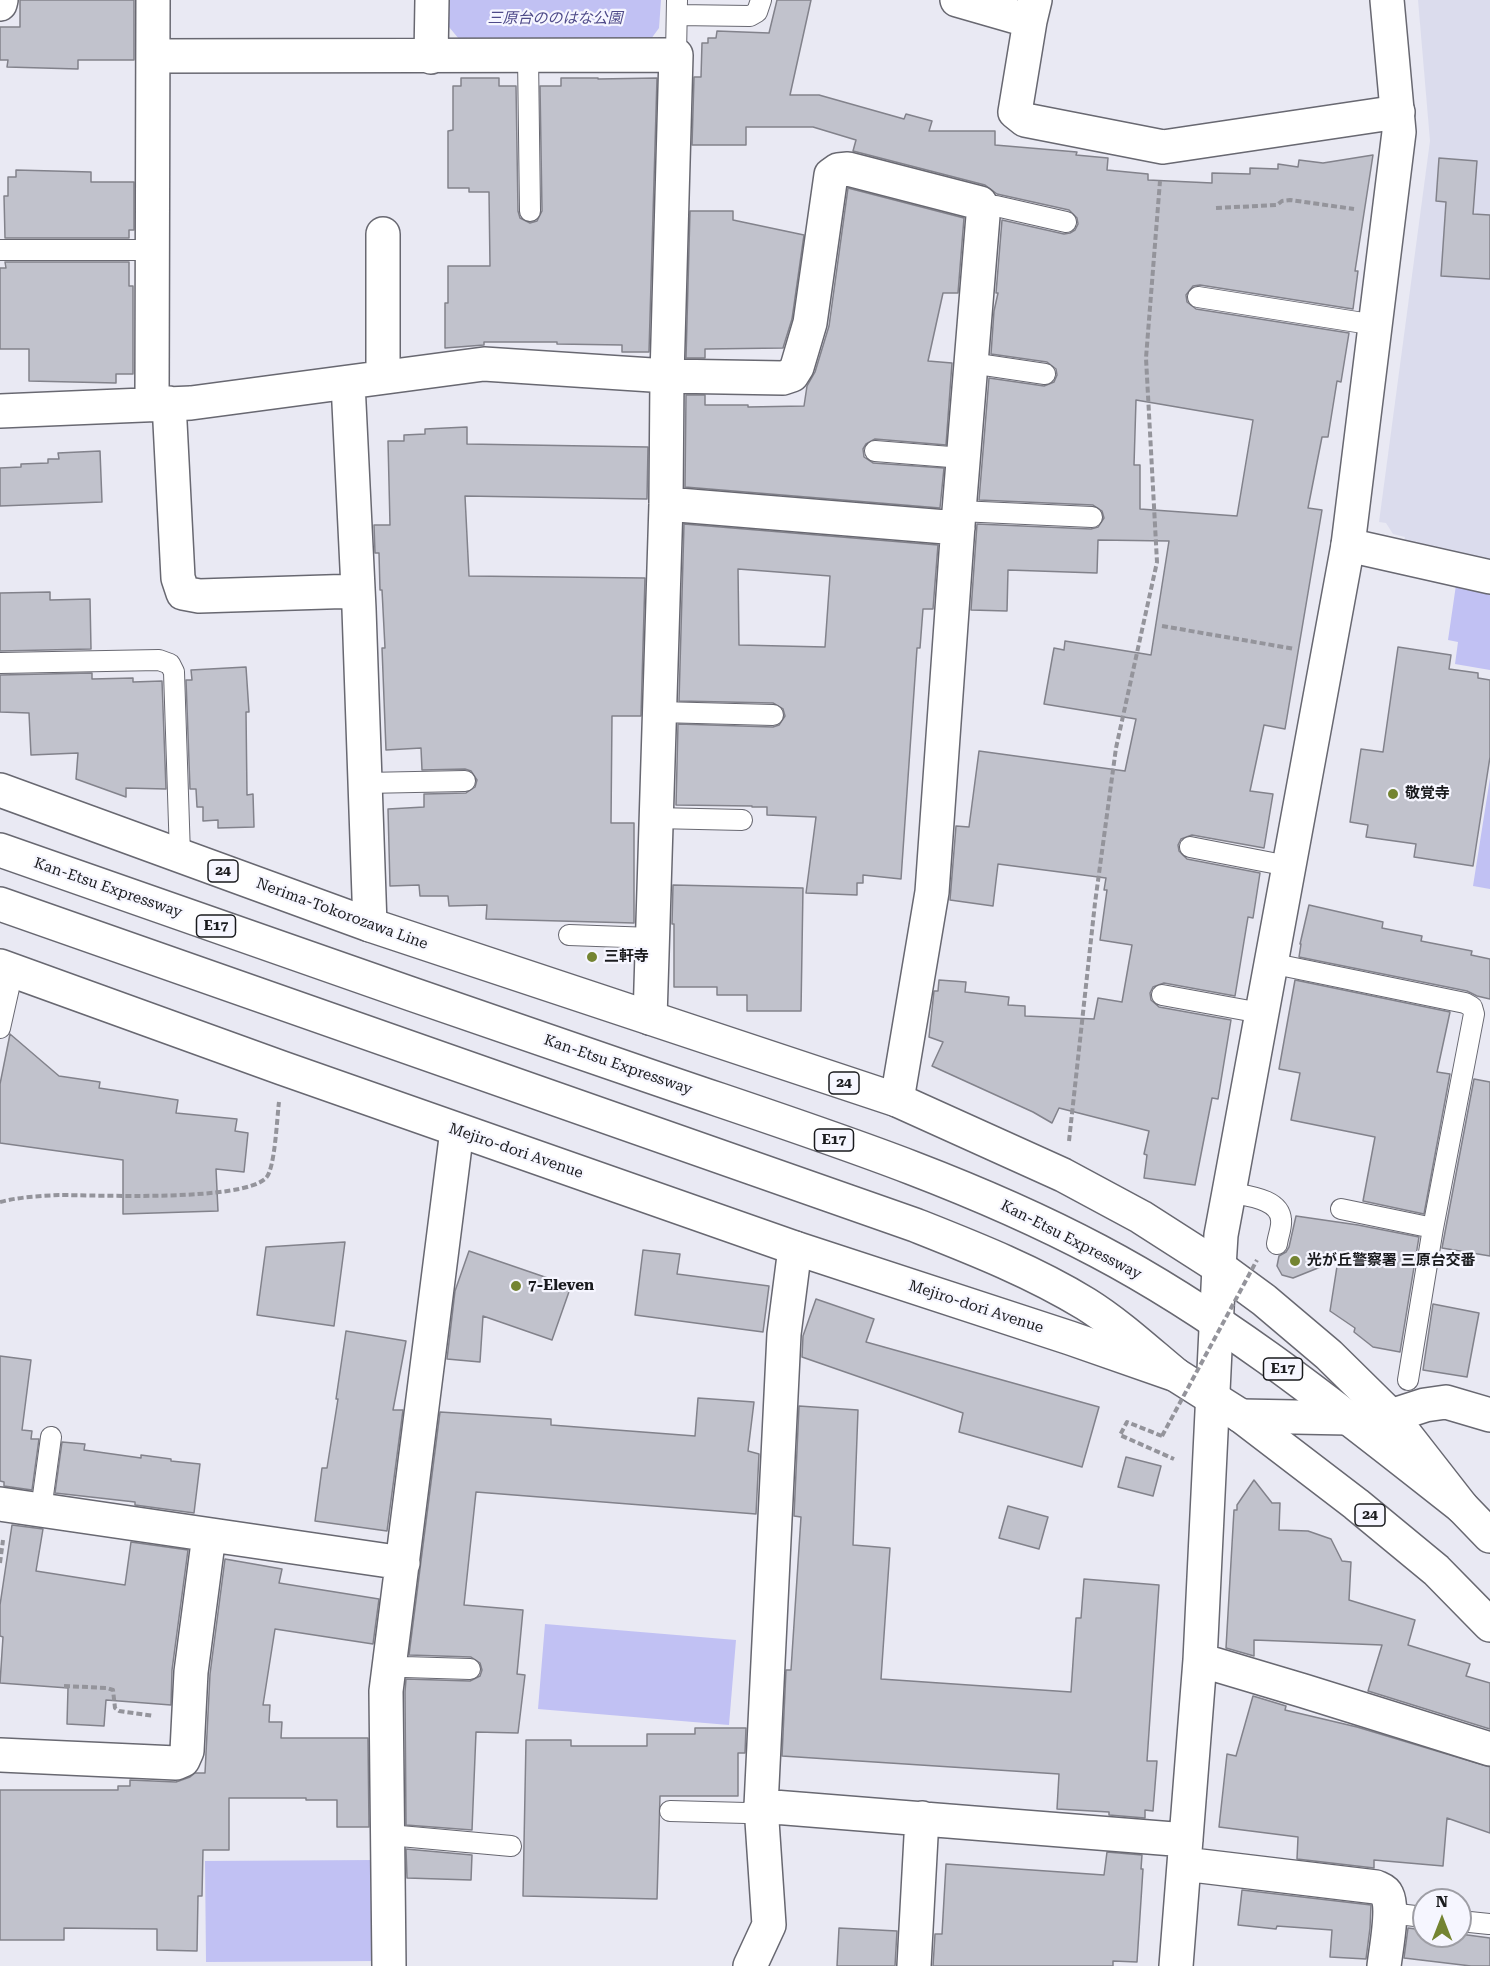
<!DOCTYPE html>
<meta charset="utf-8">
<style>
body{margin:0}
#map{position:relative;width:1490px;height:1966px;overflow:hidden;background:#e9e9f3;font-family:"Roboto Serif",serif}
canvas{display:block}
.north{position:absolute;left:1412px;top:1888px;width:60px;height:60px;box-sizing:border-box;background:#f6f6ff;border:2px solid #9e9ea5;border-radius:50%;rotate:0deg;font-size:16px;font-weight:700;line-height:24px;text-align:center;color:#1a1b1e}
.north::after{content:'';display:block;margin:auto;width:21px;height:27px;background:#748432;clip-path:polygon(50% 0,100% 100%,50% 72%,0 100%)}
</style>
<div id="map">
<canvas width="1490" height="1966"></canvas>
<div class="north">N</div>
</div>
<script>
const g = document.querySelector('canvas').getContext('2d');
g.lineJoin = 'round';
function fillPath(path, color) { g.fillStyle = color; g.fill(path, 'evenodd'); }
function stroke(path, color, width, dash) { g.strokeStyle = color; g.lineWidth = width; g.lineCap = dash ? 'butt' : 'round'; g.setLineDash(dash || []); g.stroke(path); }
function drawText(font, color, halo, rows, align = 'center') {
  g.font = font + ' "Roboto Serif","Noto Sans JP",serif'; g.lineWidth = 4.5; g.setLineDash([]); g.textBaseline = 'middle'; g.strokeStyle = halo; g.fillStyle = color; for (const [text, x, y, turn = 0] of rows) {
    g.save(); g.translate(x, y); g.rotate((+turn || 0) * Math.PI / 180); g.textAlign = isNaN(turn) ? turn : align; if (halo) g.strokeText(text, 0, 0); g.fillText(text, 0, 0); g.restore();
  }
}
const built = new Path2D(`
 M1418,0H1490V563L1404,543L1405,537L1393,534L1386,523L1379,522L1430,141Z`);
const green = new Path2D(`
 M449,0H661L659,28L651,39H459L449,27Z
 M1456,585L1490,593V670L1455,664L1458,642L1448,640Z
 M1490,778V889L1473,886Z
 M545,1624L736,1640L729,1725L538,1709Z
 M374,1860L375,1961L206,1962L205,1861Z`);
const building = new Path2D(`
 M20,0H134V60H78V69L7,67L8,60H0V27H20Z
 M777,0H811L790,95H819L904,119L906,114L932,121L929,131H995V145L1077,152L1076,155L1108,158L1107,170L1148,174V180L1212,183V173L1250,174V168L1278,169V164L1298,167L1299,160L1323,163L1373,155L1355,271H1358L1353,309L1200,285L1193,286L1186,295L1187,302L1196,309L1349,333L1341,382L1337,381L1328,437H1322L1308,508L1322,510L1285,729L1264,725L1250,791L1273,794L1264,848L1192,835L1181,839L1178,845L1179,851L1187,859L1260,873L1253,918L1248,917L1235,996L1164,983L1153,987L1150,993L1151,1000L1159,1007L1231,1020L1218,1099L1212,1098L1195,1185L1144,1178L1147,1155L1144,1154L1149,1131L1059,1108L1052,1123L1033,1112L932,1066L943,1042L929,1037L934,991H938L939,980L966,982L965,992L1009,997L1008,1005L1025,1006V1016L1094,1019L1098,998L1122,1002L1132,945L1100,940L1107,890H1104L1106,878L998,864L993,906L950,900L956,826L969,827L979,751L1125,771L1136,719L1044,704L1054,648L1064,650L1065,641L1151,655L1169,541L1098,540L1097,573L1008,570L1007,611L971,610L977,524L1091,529L1098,527L1104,518L1102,511L1093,505L979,500L989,378L1044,386L1054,382L1057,375L1056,369L1047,362L991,354L994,311L998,293H996L1002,220L1064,234L1070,233L1075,230L1078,224L1077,218L1069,210L997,194L985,185L853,151L856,140L813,127H746V145H692L694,77H701L702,43H708V38H716L717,31L769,33ZM1136,400L1253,420L1237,516L1140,509V465H1134Z
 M461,78H499V86H516L518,211L520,218L530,223L537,221L542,211L540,86H561V78H598V79L657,78L649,352H622V345L557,344V342H484V345L445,348V303H448V266H490L489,192H469V188H448V131L453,130V86H461Z
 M1439,158L1477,161L1473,214L1490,215V279L1441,276L1446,202L1436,201Z
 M16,170L91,172V182H134V230H129V238H5L4,196H8V177H16Z
 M848,188L964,218L958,293H943L928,361L952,363L946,445L875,439L866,444L863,449L864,457L873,463L944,468L940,508L685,487L686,395H705V405H748V407L804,406L807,386L815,372L829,326Z
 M690,211H733V220L804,235L792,319L783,348L705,349V358H686Z
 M5,262H129V286H133V374H116V383L29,381V349H0V268H6Z
 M467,427V444L648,447L647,499L465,496L469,576L645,578L641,716H612L611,823H634V923L486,919L487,905L449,906L448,896H420L419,885L390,886L388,809L424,807V794L466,793L475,787L477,780L471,771L465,769L422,770L421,748L386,750L382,648H385L382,590H380L379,553H375L374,525H390L388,441H404V435L425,434V429Z
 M100,451L102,502L0,506V468L21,467V464L48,463V459H59L58,453Z
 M684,524L938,545L933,609H923L920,648H917L901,879L863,875V883H857V895L806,893L816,817L767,815V807H752V806L676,805L678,724L773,727L779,725L785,716L783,709L773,703L679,701ZM738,569L830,576L825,647L739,645Z
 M50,592V600L90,599L91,649L0,651V593Z
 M1398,647L1451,655L1449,669L1478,673V678L1490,680V757L1473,866L1414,857L1416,844L1366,837L1368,825L1350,822L1361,749L1383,752Z
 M246,667L249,712H246L247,795L253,794L254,827L218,828V820L203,821V807H197L196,789H190L186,680H192L191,670Z
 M92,673V679L133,678V682L162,681L166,789L126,788V797L76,779L78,753L31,755L29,713L0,712V675Z
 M673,885L803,888L801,1011H747V995H717V987H674V924H672Z
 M1309,905L1383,922L1382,928L1422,936L1421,941L1472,951L1471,955L1490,959V999L1477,996L1467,991L1299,957L1301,944H1300Z
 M1295,980L1450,1012L1437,1072L1450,1074L1424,1214L1363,1201L1375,1137L1291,1120L1300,1073L1279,1069Z
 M10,1034L59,1076L100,1082L99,1088L178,1100L176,1113L237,1119L235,1131L248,1133L244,1172L216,1169L218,1211L123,1214V1160L0,1143V1084Z
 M1474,1079L1490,1082V1256L1442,1248Z
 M1296,1216L1358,1225L1419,1237L1400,1352L1373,1347L1354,1332L1355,1328L1330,1311L1338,1260L1293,1278L1282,1275L1277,1266L1279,1256L1286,1252L1289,1247Z
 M345,1242L334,1326L257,1315L266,1247Z
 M643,1250L680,1254L677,1274L769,1286L763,1332L635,1315Z
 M469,1251L571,1286L552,1340L483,1316L480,1362L447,1359L455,1291Z
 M816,1299L874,1319L866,1342L1099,1407L1082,1467L959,1432L963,1413L802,1357L803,1336Z
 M1433,1304L1479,1313L1467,1377L1423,1370Z
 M346,1331L406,1341L393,1410H403L387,1531L315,1521L322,1468H327L338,1399H336Z
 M0,1356L31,1360L22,1430L32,1431L31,1439H39L32,1490L4,1486V1482L0,1481Z
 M698,1398L754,1402L748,1451L759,1454L756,1514L476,1492L464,1605L523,1610L517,1674L525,1675L518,1733L476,1732L472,1830L406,1825L405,1692L406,1679L470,1681L480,1676L482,1670L480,1663L471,1657L409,1655L440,1412L551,1419V1425L695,1436Z
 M799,1406L858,1410L853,1545L890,1548L881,1679L1071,1692L1076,1618H1081L1084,1579L1159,1585L1147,1761H1157L1153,1811L1145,1810V1818L1109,1815V1812L1057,1809L1059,1774L782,1756L786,1670H791L801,1517L794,1516Z
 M62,1442L85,1444L84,1450L141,1458V1455L171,1459V1461L200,1464L194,1513L135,1505V1502L55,1493Z
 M1126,1457L1161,1466L1153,1496L1118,1487Z
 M1254,1480L1272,1503H1280L1279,1530L1308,1531L1331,1539L1342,1561L1351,1562L1349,1600L1415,1620L1408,1645L1470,1664L1466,1676L1490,1683V1729L1368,1691L1382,1645L1254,1640V1656L1226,1648L1234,1510H1237V1505Z
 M1008,1506L1048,1517L1039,1549L999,1538Z
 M12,1525L43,1529L36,1571L125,1585L131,1542L188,1550L172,1670L171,1705L106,1700L104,1726L67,1724L68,1688L0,1683L3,1637L0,1636V1605Z
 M225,1559L282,1569L279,1583L379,1599L373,1644L275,1629L263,1705H270L269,1722H282L281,1738H368L369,1827H337V1800H306V1798H229V1850H203L202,1896H198L197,1951L157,1950V1929L64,1928V1940H0V1790H118V1786H130V1780L176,1782L190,1777L195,1773H205L210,1674Z
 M1253,1696L1286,1706L1285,1710L1357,1727L1490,1767V1833L1447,1818L1443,1866L1374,1860V1868L1297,1859L1298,1837L1219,1827L1227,1754L1236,1756Z
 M695,1728H746L745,1753H738V1796H660L657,1899L523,1896L526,1740H571V1746H647V1734H695Z
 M406,1849L472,1855L471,1880L407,1878Z
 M1107,1852L1142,1855L1141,1869H1143L1137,1962L1113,1961V1966H933L935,1934H942L946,1864L1104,1875Z
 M1242,1890L1371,1905L1370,1928L1366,1959L1330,1957L1332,1930L1277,1926L1276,1929L1238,1925Z
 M839,1928L897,1931L895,1966H837Z
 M1408,1928L1424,1930V1936H1460V1934L1490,1938V1966H1471L1404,1958Z`);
const path = new Path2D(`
 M1216,208L1277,205L1282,201L1290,200L1354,209
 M1162,626L1295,649
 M1069,1141L1095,903L1116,748L1157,562L1146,358L1160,181
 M0,1202C19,1197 39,1196 59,1195C97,1195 242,1202 266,1178C275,1169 277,1117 279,1102
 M1162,1436L1127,1422L1120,1435L1174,1459
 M0,1563L3,1540
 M64,1686L107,1688L113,1690L115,1708L119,1711L154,1716`);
const service = new Path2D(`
 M677,15L750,16L757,12L761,0
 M676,55L677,0
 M528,56L530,211
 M983,208L996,206L1066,222
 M0,250H154
 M1198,297L1376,325
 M971,363L1045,374
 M875,451L963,458
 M959,511L1092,517
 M0,663L159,660L170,664L174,672L180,855
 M659,712L773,715
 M365,783L465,781
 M656,818L742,820
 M1190,847L1288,866
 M569,935L652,938
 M1270,963L1465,1003L1472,1007L1474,1014L1433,1228L1408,1380
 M1162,995L1261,1013
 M0,1028L13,970
 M1229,1192C1245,1196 1280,1198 1281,1220C1282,1227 1278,1236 1277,1244
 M1341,1209L1433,1228
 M41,1510L51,1437
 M390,1663L404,1667L470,1669
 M670,1811L746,1813L761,1806
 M389,1835L511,1846
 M1389,1913L1424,1917
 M1460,1921L1489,1924`);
const minor = new Path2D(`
 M957,0L1030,21
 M1035,0L1030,21L1015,112L1025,120L1163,147L1398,112
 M0,4L1,0
 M153,56L676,55L667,376L666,504L650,1018
 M431,57L432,0
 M383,234V377
 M348,383L359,609L370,925
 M152,403L153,0
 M169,403L178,578L183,593L199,596L358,591
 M0,411L191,403L484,364L667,376L783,378L792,375L797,367L810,323L831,175L838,170L848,169L980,203L983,208V216L959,511L932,892L897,1100
 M666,504L958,528
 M1348,545L1490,577
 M0,1504L403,1563
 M1200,1660L1304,1691L1490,1749
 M0,1755L176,1763L183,1760L187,1751L191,1672L209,1535
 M761,1806L1186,1840
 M1184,1864L1376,1887C1380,1889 1385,1890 1387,1895C1394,1909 1386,1949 1384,1966
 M389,1966L386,1691L457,1130
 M750,1966L769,1925L761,1806L784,1334L795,1248
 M914,1966L922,1818
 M1176,1966L1200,1660L1219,1267`);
const tertiary = new Path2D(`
 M1219,1267L1221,1235L1229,1192L1348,545L1399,132L1387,0
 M1241,1416L1348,1418L1391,1416L1425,1405L1446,1402L1490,1415`);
const primary = new Path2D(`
 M0,790L370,925L897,1100L1063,1175L1141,1217L1219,1267L1264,1300L1329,1355L1391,1416L1462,1507L1490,1536
 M0,966L282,1068L795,1248L1070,1338L1176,1375L1241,1416L1356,1504L1436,1570L1490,1625`);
const motorway = new Path2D(`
 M0,850C209,924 419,997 629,1069C787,1124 949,1172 1098,1251C1229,1320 1346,1416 1462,1507
 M0,904L915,1225C973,1248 1032,1271 1086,1304C1118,1324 1147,1351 1176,1375`);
const pathBridge = new Path2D(`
 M1162,1436L1257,1260`);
const markers = [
 [1393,794,6,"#748432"],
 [592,957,6,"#748432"],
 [1295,1261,6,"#748432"],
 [516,1286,6,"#748432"]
];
const shields = [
 [223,871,30],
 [216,926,39],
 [844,1083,30],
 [834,1140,39],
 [1283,1369,39],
 [1370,1515,30]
];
const shieldNames = [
 ["24",223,871],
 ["E17",216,926],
 ["24",844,1083],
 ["E17",834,1140],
 ["E17",1283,1369],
 ["24",1370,1515]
];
const parkNames = [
 ["三原台ののはな公園",555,19]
];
const poiNames = [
 ["敬覚寺",1405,794],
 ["三軒寺",604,957],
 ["光が丘警察署 三原台交番",1307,1261],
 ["7-Eleven",528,1286]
];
const streetNames = [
 ["Kan-Etsu Expressway",108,888,19],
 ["Nerima-Tokorozawa Line",342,914,20],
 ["Kan-Etsu Expressway",618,1065,19],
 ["Mejiro-dori Avenue",516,1151,19],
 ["Kan-Etsu Expressway",1071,1240,27],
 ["Mejiro-dori Avenue",976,1307,18]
];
fillPath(built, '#dbdced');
fillPath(green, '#c1c1f3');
fillPath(building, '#c1c2cc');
stroke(building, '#82828b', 1.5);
stroke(service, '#686871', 22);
stroke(minor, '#686871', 36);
stroke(tertiary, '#686871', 36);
stroke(primary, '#686871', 36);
stroke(motorway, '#686871', 36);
stroke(path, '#94949b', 4, [6, 3]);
stroke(service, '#fff', 20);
stroke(minor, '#fff', 33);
stroke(tertiary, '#fff', 33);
stroke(primary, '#fff', 33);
stroke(motorway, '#fff', 33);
stroke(pathBridge, '#94949b', 4, [6, 3]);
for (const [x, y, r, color] of markers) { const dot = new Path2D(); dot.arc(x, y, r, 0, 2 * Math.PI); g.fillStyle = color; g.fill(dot); stroke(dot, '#f6f6ff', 2); }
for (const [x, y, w] of shields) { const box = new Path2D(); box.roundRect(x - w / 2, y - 11, w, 22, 4.5); g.fillStyle = '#f6f6ff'; g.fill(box); stroke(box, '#1a1b1e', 1.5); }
drawText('bold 14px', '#1a1b1e', null, shieldNames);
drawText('italic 15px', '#4e4a89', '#f6f6ff', parkNames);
drawText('bold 15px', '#1a1b1e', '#f6f6ff', poiNames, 'left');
drawText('15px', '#1a1b1e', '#f6f6ff', streetNames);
</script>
